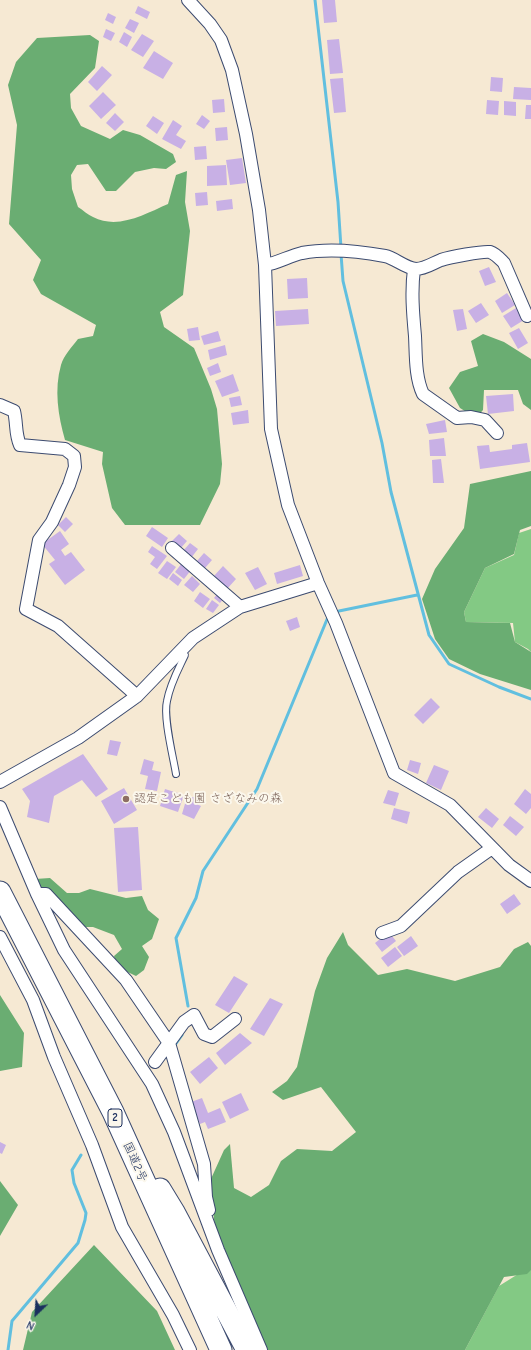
<!DOCTYPE html>
<meta charset="utf-8">
<style>
body{margin:0}
#map{position:relative;width:531px;height:1350px;overflow:hidden;background:#f6e9d3;font-family:"Comic Neue",sans-serif}
canvas{display:block}
.north{position:absolute;left:16px;top:1294px;width:40px;height:40px;-webkit-text-stroke:3px #fbf7ec;paint-order:stroke;rotate:205deg;font-size:11px;font-weight:700;line-height:16px;text-align:center;color:#1b2f5e}
.north::after{content:'';display:block;margin:auto;width:14px;height:18px;background:#1b2f5e;clip-path:polygon(50% 0,100% 100%,50% 72%,0 100%)}
</style>
<div id="map">
<canvas width="531" height="1350"></canvas>
<div class="north">N</div>
</div>
<script>
const g = document.querySelector('canvas').getContext('2d');
g.lineJoin = 'round';
function fillPath(path, color) { g.fillStyle = color; g.fill(path, 'evenodd'); }
function stroke(path, color, width, dash) { g.strokeStyle = color; g.lineWidth = width; g.lineCap = dash ? 'butt' : 'round'; g.setLineDash(dash || []); g.stroke(path); }
function drawText(font, color, halo, rows, align = 'center') {
  g.font = font + ' "Comic Neue","Klee One",sans-serif'; g.lineWidth = 4; g.setLineDash([]); g.textBaseline = 'middle'; g.strokeStyle = halo; g.fillStyle = color; for (const [text, x, y, turn = 0] of rows) {
    g.save(); g.translate(x, y); g.rotate((+turn || 0) * Math.PI / 180); g.textAlign = isNaN(turn) ? turn : align; if (halo) g.strokeText(text, 0, 0); g.fillText(text, 0, 0); g.restore();
  }
}
const green = new Path2D(`
 M531,529V652L528,649L515,642L513,623L466,622L464,612L485,568L514,555L519,533Z
 M531,1266V1350H465L499,1286Z`);
const forest = new Path2D(`
 M90,35L99,41L95,68L70,94L71,108L81,126L110,139L123,130L140,135L173,154L176,162L166,169L154,168L135,172L116,191H106L88,164L77,165L71,175L72,189L78,207C83,210 88,215 93,217C118,230 145,214 168,204L176,175L187,171L185,202L190,231L183,295L160,312L164,327L194,348L211,389L217,409L222,464L220,484L200,525H125L112,508L102,464L103,452L65,440C58,416 54,389 61,365C64,355 72,347 78,339L93,336L96,325L41,294L33,280L41,260L9,224L17,125L8,85L16,62L37,38Z
 M483,334L504,342L531,359V410L523,404L518,390H484L483,410L476,418L460,408L449,388L460,372L478,366L471,341Z
 M531,471V526L520,530L514,554L485,568L464,612L466,622L510,623L515,642L531,652V690L480,674L449,659L435,639L422,599L435,569L464,528L470,484Z
 M50,878L67,893H79L90,889L126,898L142,896L148,910L159,919L152,939L142,946L149,957L144,970L136,976L117,967L114,956L122,949L114,935L93,927H80L41,889L35,879Z
 M343,932L348,945L378,975L407,969L455,981L500,967L514,949L528,942L531,946V1270L527,1274L504,1277L465,1350H268L216,1238L210,1181L224,1150L230,1144L234,1188L251,1197L269,1185L281,1161L297,1149L332,1151L356,1132L321,1087L283,1100L272,1092L287,1081L297,1067L315,991L327,958Z
 M0,995L24,1033L22,1067L0,1071Z
 M0,1181L18,1205L0,1236Z
 M94,1245L157,1311L175,1350H23L32,1312Z`);
const stream = new Path2D(`
 M315,0L338,202L341,248
 M341,254L343,281L382,443L391,492L429,635L449,664L499,687L531,699
 M339,611L417,595
 M188,1006L176,938L196,898L203,871L257,789L328,617
 M175,1045L182,1035
 M8,1350L12,1321L78,1243L85,1220L86,1213L74,1183L72,1170L81,1155`);
const building = new Path2D(`
 M322,0H335L337,22L324,23Z
 M138,6L150,12L147,19L135,13Z
 M108,13L116,17L113,24L105,20Z
 M130,19L139,23L134,33L125,28Z
 M106,29L115,33L111,41L103,37Z
 M124,32L132,37L127,47L119,42Z
 M142,34L154,41L143,57L131,50Z
 M339,39L343,73L330,74L327,40Z
 M154,51L173,63L163,79L143,68Z
 M102,66L112,75L97,91L88,82Z
 M491,77L503,78L502,92L490,91Z
 M343,78L346,112L334,113L330,79Z
 M514,87L531,88V100L513,99Z
 M103,92L116,105L101,119L89,106Z
 M224,99L225,112L213,113L212,100Z
 M487,100L499,101L498,115L486,114Z
 M504,101L516,102V116L504,115Z
 M526,105H531V119H525Z
 M115,113L124,122L115,131L106,123Z
 M202,115L210,121L204,129L196,124Z
 M153,116L164,123L157,134L146,126Z
 M173,120L182,126L176,135L186,141L181,149L162,139Z
 M227,127L228,140L216,141L215,128Z
 M206,146L207,159L195,160L194,147Z
 M242,158L246,183L230,185L226,160Z
 M226,165L227,185L207,186V166Z
 M207,192L208,205L196,206L195,193Z
 M232,199L233,209L217,211L216,201Z
 M489,267L496,282L485,286L479,271Z
 M307,278L308,298L288,299L287,279Z
 M507,293L515,305L502,313L495,301Z
 M481,303L489,315L476,323L468,311Z
 M516,308L524,320L511,328L503,316Z
 M308,309L309,324L276,326L275,311Z
 M463,309L467,329L457,331L453,310Z
 M198,327L200,340L189,341L187,329Z
 M519,328L528,343L518,349L509,333Z
 M218,331L221,341L204,345L201,336Z
 M225,345L227,355L210,360L208,350Z
 M218,363L221,372L210,376L207,368Z
 M233,374L239,391L222,397L215,381Z
 M513,394L514,411L488,414L486,396Z
 M240,396L242,405L231,407L229,398Z
 M248,410L249,423L233,425L231,413Z
 M445,420L447,432L429,434L426,424Z
 M444,438L446,456H430L429,440Z
 M527,443L530,462L480,469L477,446L489,445L490,452L512,449V445Z
 M441,459L444,483H433L432,460Z
 M66,517L73,524L65,532L58,525Z
 M152,527L168,538L162,547L146,536Z
 M60,531L69,544L61,550L65,556L71,552L85,570L65,585L49,564L55,560L42,544Z
 M179,534L187,541L180,549L171,542Z
 M190,543L198,549L191,558L183,551Z
 M152,546L167,556L157,569L150,564L155,557L148,552Z
 M204,553L212,560L205,568L197,561Z
 M167,561L176,567L167,579L158,573Z
 M182,563L191,570L184,579L175,572Z
 M300,565L303,576L277,584L274,573Z
 M223,566L236,579L227,589L214,576Z
 M258,567L267,584L255,590L245,573Z
 M173,573L182,580L178,586L169,579Z
 M192,576L200,584L193,592L184,585Z
 M200,592L210,599L203,608L194,601Z
 M218,593L224,598L220,603L214,598Z
 M212,600L219,605L213,613L206,609Z
 M297,617L300,627L290,631L286,621Z
 M431,698L440,707L423,724L414,715Z
 M110,740L121,742L117,756L107,754Z
 M83,754L108,789L96,797L82,780L54,796L49,823L27,817L30,801L22,789Z
 M144,759L154,762L152,770L161,772L157,791L145,789L148,776L140,774Z
 M410,760L421,763L418,774L407,770Z
 M434,765L449,771L441,790L426,783Z
 M124,788L137,810L114,824L101,801Z
 M165,789L184,795L178,812L160,806Z
 M525,789L531,794V808L526,814L514,804Z
 M388,790L399,793L395,806L383,803Z
 M187,797H198L196,804L201,806L194,819L182,814Z
 M394,808L410,812L407,824L391,819Z
 M486,808L499,819L492,828L478,817Z
 M510,816L524,827L516,836L503,825Z
 M138,827L142,890L118,892L114,828Z
 M514,894L521,904L507,914L500,904Z
 M389,932L396,941L382,952L375,943Z
 M411,936L418,946L404,956L397,947Z
 M395,947L402,956L388,967L381,958Z
 M234,976L248,984L229,1013L215,1005Z
 M270,998L283,1004L264,1036L250,1029Z
 M240,1033L252,1043L225,1065L216,1053Z
 M209,1057L218,1068L200,1084L190,1072Z
 M241,1093L249,1110L230,1119L222,1102Z
 M202,1098L208,1113L220,1108L226,1122L208,1129L205,1122L200,1124L191,1102Z
 M0,1142L6,1145L2,1154L0,1153Z`);
const lane = new Path2D(`
 M176,774C173,756 163,717 167,701C170,684 178,670 185,655L181,651`);
const street = new Path2D(`
 M188,0L210,24L221,40L232,70L246,134L259,210L265,265L271,429L288,505L318,583L336,623L394,773L450,805L509,865L531,881
 M265,265C278,263 289,256 302,253C329,248 358,251 385,256C395,258 405,268 416,269C425,269 433,263 441,260C450,257 482,251 490,252C496,254 500,259 504,263L527,316
 M414,269C411,291 413,314 415,336C416,355 415,377 423,394L457,418L471,417L485,420L497,433
 M0,405L14,411C17,423 15,434 20,445L65,449L74,456L75,467L69,485L52,522L39,540L26,609L58,626L137,696
 M172,548L240,607
 M0,782L78,738L137,696L193,638L240,607L318,583
 M0,807L37,894L64,950L152,1084L174,1132L218,1250L261,1350
 M37,894H46L126,980L169,1043L204,1164L206,1197L209,1210
 M382,933L401,926L458,872L492,848
 M0,937L33,1000L54,1057L92,1145L122,1227L173,1315L190,1350
 M155,1062L184,1022L194,1015L204,1034L212,1037L235,1019`);
const highway = new Path2D(`
 M0,892L113,1112L221,1350
 M160,1189L174,1212L247,1350`);
const markers = [
 [126,799,4,"#8d6e63"]
];
const shields = [
 [115,1118,14]
];
const shieldNames = [
 ["2",115,1118]
];
const educationNames = [
 ["認定こども園 さざなみの森",134,799]
];
const streetNames = [
 ["国道2号",135,1162,66]
];
fillPath(green, '#83c984');
fillPath(forest, '#6aad72');
stroke(stream, '#61bfdf', 3);
fillPath(building, '#c8b0e5');
stroke(lane, '#3c4b70', 8);
stroke(street, '#3c4b70', 14);
stroke(highway, '#3c4b70', 23);
stroke(lane, '#fff', 6);
stroke(street, '#fff', 12);
stroke(highway, '#fff', 21);
for (const [x, y, r, color] of markers) { const dot = new Path2D(); dot.arc(x, y, r, 0, 2 * Math.PI); g.fillStyle = color; g.fill(dot); stroke(dot, '#fbf7ec', 1.5); }
for (const [x, y, w] of shields) { const box = new Path2D(); box.roundRect(x - w / 2, y - 9, w, 18, 3); g.fillStyle = '#fbf7ec'; g.fill(box); stroke(box, '#1b2f5e', 1); }
drawText('bold 11px', '#1b2f5e', null, shieldNames);
drawText('12px', '#785e54', '#fbf7ec', educationNames, 'left');
drawText('12px', '#1b2f5e', '#fbf7ec', streetNames);
</script>
